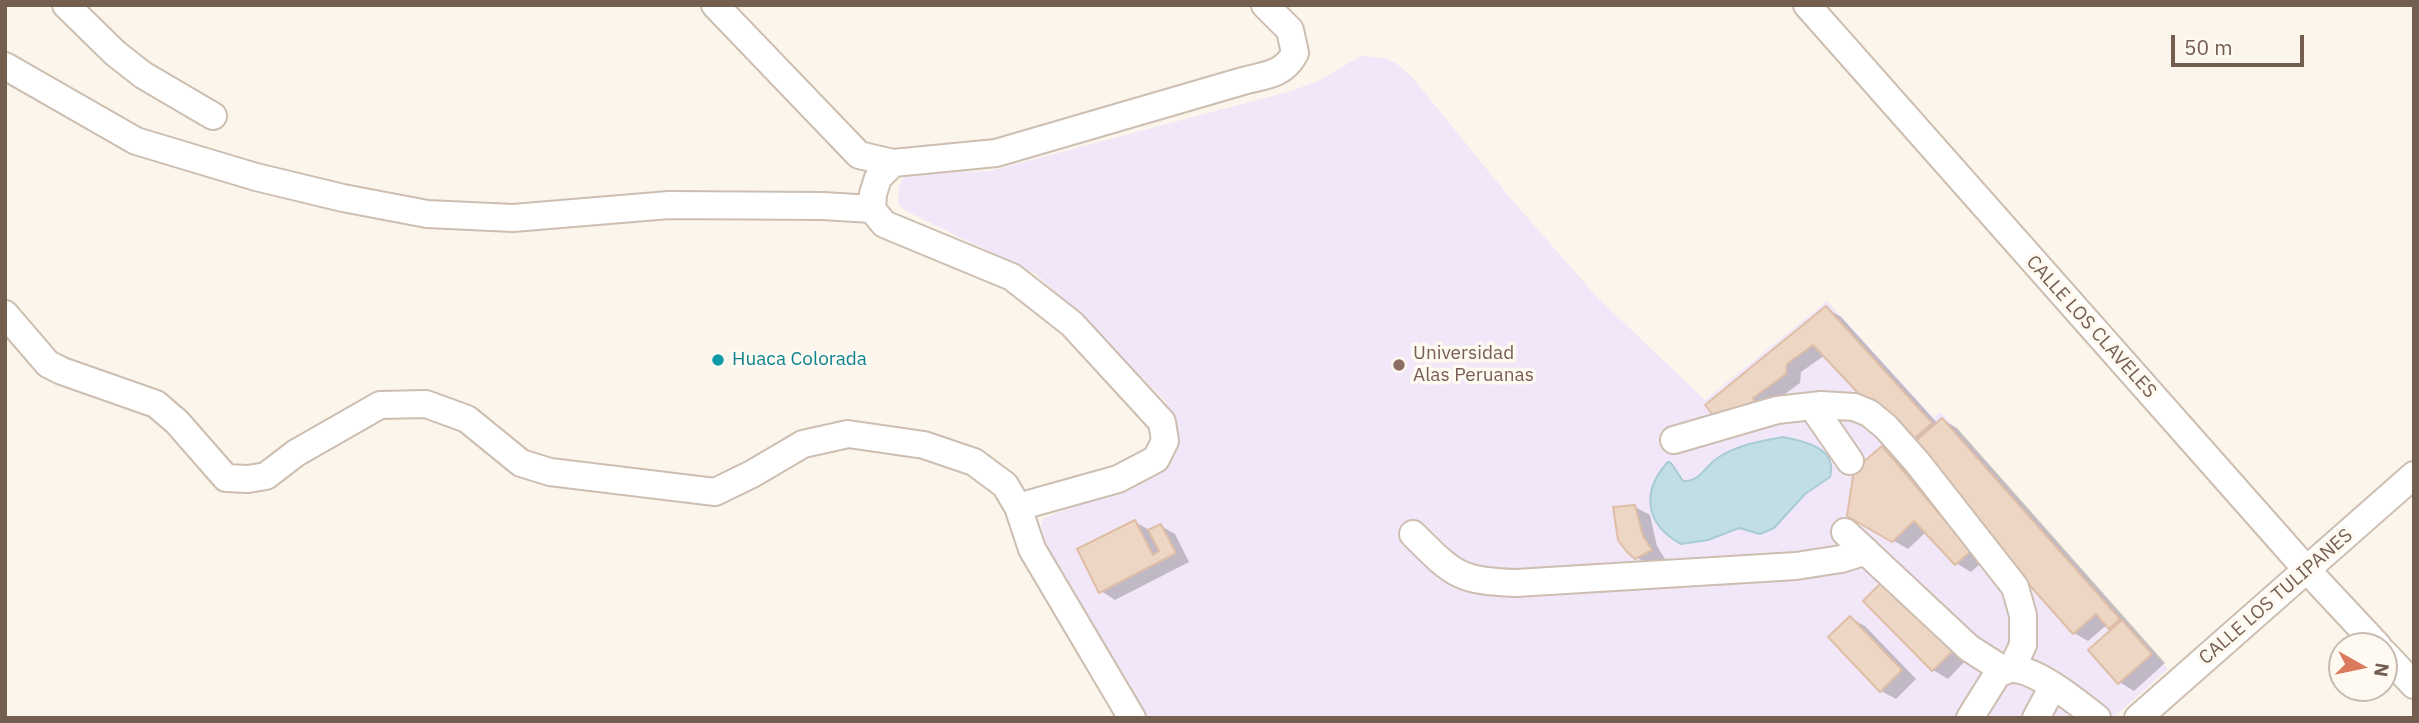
<!DOCTYPE html>
<style>
body{margin:0}
#map{position:relative;width:2419px;height:723px;overflow:hidden;background:#fbf5eb;font-family:"IBM Plex Sans",sans-serif}
canvas{display:block}
.frame{position:absolute;inset:0;border:7px solid #745e50;pointer-events:none}
.north{position:absolute;left:2328px;top:632px;width:70px;height:70px;box-sizing:border-box;background:#fef9f1;border:2px solid #c7bbb1;border-radius:50%;rotate:99deg;font-size:19px;font-weight:700;line-height:28px;text-align:center;color:#745e50}
.north::after{content:'';display:block;margin:auto;width:24px;height:32px;background:#d97b5c;clip-path:polygon(50% 0,100% 100%,50% 72%,0 100%)}
.scale{position:absolute;left:2171px;top:35px;width:133px;height:32px;box-sizing:border-box;border:4px solid #745e50;border-top:0;padding-left:9px;font-size:21px;line-height:24px;white-space:nowrap;color:#745e50;-webkit-text-stroke:5px #fef9f1;paint-order:stroke}
</style>
<div id="map">
<canvas width="2419" height="723"></canvas>
<div class="frame"></div>
<div class="north">N</div>
<div class="scale">50 m</div>
</div>
<script>
const g = document.querySelector('canvas').getContext('2d');
g.lineJoin = 'round';
function fillPath(path, color) { g.fillStyle = color; g.fill(path, 'evenodd'); }
function stroke(path, color, width, dash) { g.strokeStyle = color; g.lineWidth = width; g.lineCap = dash ? 'butt' : 'round'; g.setLineDash(dash || []); g.stroke(path); }
function drawText(font, color, halo, rows, align = 'center') {
  g.font = font + ' "IBM Plex Sans",sans-serif'; g.lineWidth = 7; g.setLineDash([]); g.textBaseline = 'middle'; g.strokeStyle = halo; g.fillStyle = color; for (const [text, x, y, turn = 0] of rows) {
    g.save(); g.translate(x, y); g.rotate((+turn || 0) * Math.PI / 180); g.textAlign = isNaN(turn) ? turn : align; if (halo) g.strokeText(text, 0, 0); g.fillText(text, 0, 0); g.restore();
  }
}
const education = new Path2D(`
 M1361,56L1385,58L1397,64L1412,77L1511,199L1598,298L1705,400L1827,301L1934,418L1941,412L2168,669L2113,718H1137L1040,537L1042,519L1137,482L1167,467L1177,447L1174,415L1166,402L1095,329L1036,274L910,213L901,208L898,201L899,187L902,179L909,174L990,171L1291,91L1318,81Z`);
const water = new Path2D(`
 M1783,437C1804,441 1838,448 1830,477L1805,494L1774,528L1760,534L1739,528L1708,540L1681,544C1646,525 1640,492 1668,462L1671,463L1683,481C1701,482 1705,465 1719,457C1738,445 1760,441 1783,437Z`);
const shadow = new Path2D(`
 M1826,308L1841,317L1938,424L1943,420L1957,428L2165,663L2134,691L2119,682L2114,629L2108,624L2088,641L2074,633L1825,355L1801,372L1800,383L1767,407L1721,423Z
 M1882,448L1897,457L1984,560L1971,572L1956,563L1927,531L1908,549L1849,515Z
 M1635,507L1650,515L1657,546L1665,559L1651,566L1636,557Z
 M1135,522L1151,531L1161,526L1175,534L1189,562L1115,600L1101,591Z
 M1865,601L1968,658L1948,679L1933,670Z
 M1850,618L1865,626L1916,679L1896,699L1881,691L1830,637Z`);
const building = new Path2D(`
 M1826,306L1932,423L1907,445L1813,345L1787,364L1786,374L1753,398L1758,409L1720,424L1705,405Z
 M1942,418L2120,619L2109,629L2096,614L2073,634L1908,448Z
 M1882,446L1971,551L1955,565L1914,521L1892,542L1847,516L1854,470Z
 M1635,505L1643,536L1652,550L1635,559L1627,552L1618,540L1613,507Z
 M1135,520L1153,555L1159,551L1148,530L1161,524L1176,553L1099,593L1077,549Z
 M1885,579L1955,649L1932,671L1863,601Z
 M1850,616L1902,670L1880,692L1828,637Z
 M2122,620L2152,654L2118,684L2088,650Z`);
const minor = new Path2D(`
 M66,5L115,53L143,75L213,116
 M715,5L859,155L893,163
 M1807,5L2307,570L2378,646
 M5,66L136,141L256,177L343,198L427,214L513,218L669,205L823,206L872,209
 M5,314L48,364L62,371L156,404L177,422L226,478L248,479L266,476L296,453L380,405L426,404L467,419L521,463L550,472L715,492L752,474L803,444L848,434L924,445L974,462L1005,485L1018,507L1032,549L1132,718
 M1812,406L1850,461
 M1674,440L1777,410L1821,405L1854,407L1869,413L1886,427L1917,462L2015,587L2023,615V645L2012,668
 M1018,507L1118,479L1156,459L1165,441L1162,422L1072,324L1012,277L884,224L872,209L873,194L878,178L893,163L996,153L1243,81C1265,75 1284,75 1295,53L1290,30L1265,5
 M1845,532L1969,648L2005,671
 M1413,534C1453,574 1458,581 1516,583L1796,566L1841,559L1866,551
 M2384,653L2414,685
 M1970,718L1998,673C2003,671 2009,668 2014,669C2039,671 2078,703 2097,718
 M2036,718L2053,686
 M2138,718L2414,475`);
const markers = [
 [718,360,7,"#0f9aa8"],
 [1399,365,7,"#8d6e63"]
];
const streetNames = [
 ["CALLE LOS CLAVELES",2091,327,48],
 ["CALLE LOS TULIPANES",2276,597,-41]
];
const educationNames = [
 ["Universidad",1413,354],
 ["Alas Peruanas",1413,376]
];
const cultureNames = [
 ["Huaca Colorada",732,360]
];
fillPath(education, '#f2e7f8');
fillPath(water, '#c0dee3');
stroke(water, '#a8ccd4', 2);
fillPath(shadow, '#0003');
fillPath(building, '#eed6c5');
stroke(building, '#dfbea7', 2);
stroke(minor, '#cdbeb1', 30);
stroke(minor, '#fff', 26);
for (const [x, y, r, color] of markers) { const dot = new Path2D(); dot.arc(x, y, r, 0, 2 * Math.PI); g.fillStyle = color; g.fill(dot); stroke(dot, '#fef9f1', 2.5); }
drawText('19px', '#745e50', '#fef9f1', streetNames);
drawText('19px', '#785e54', '#fef9f1', educationNames, 'left');
drawText('19px', '#0d838f', '#fef9f1', cultureNames, 'left');
</script>
